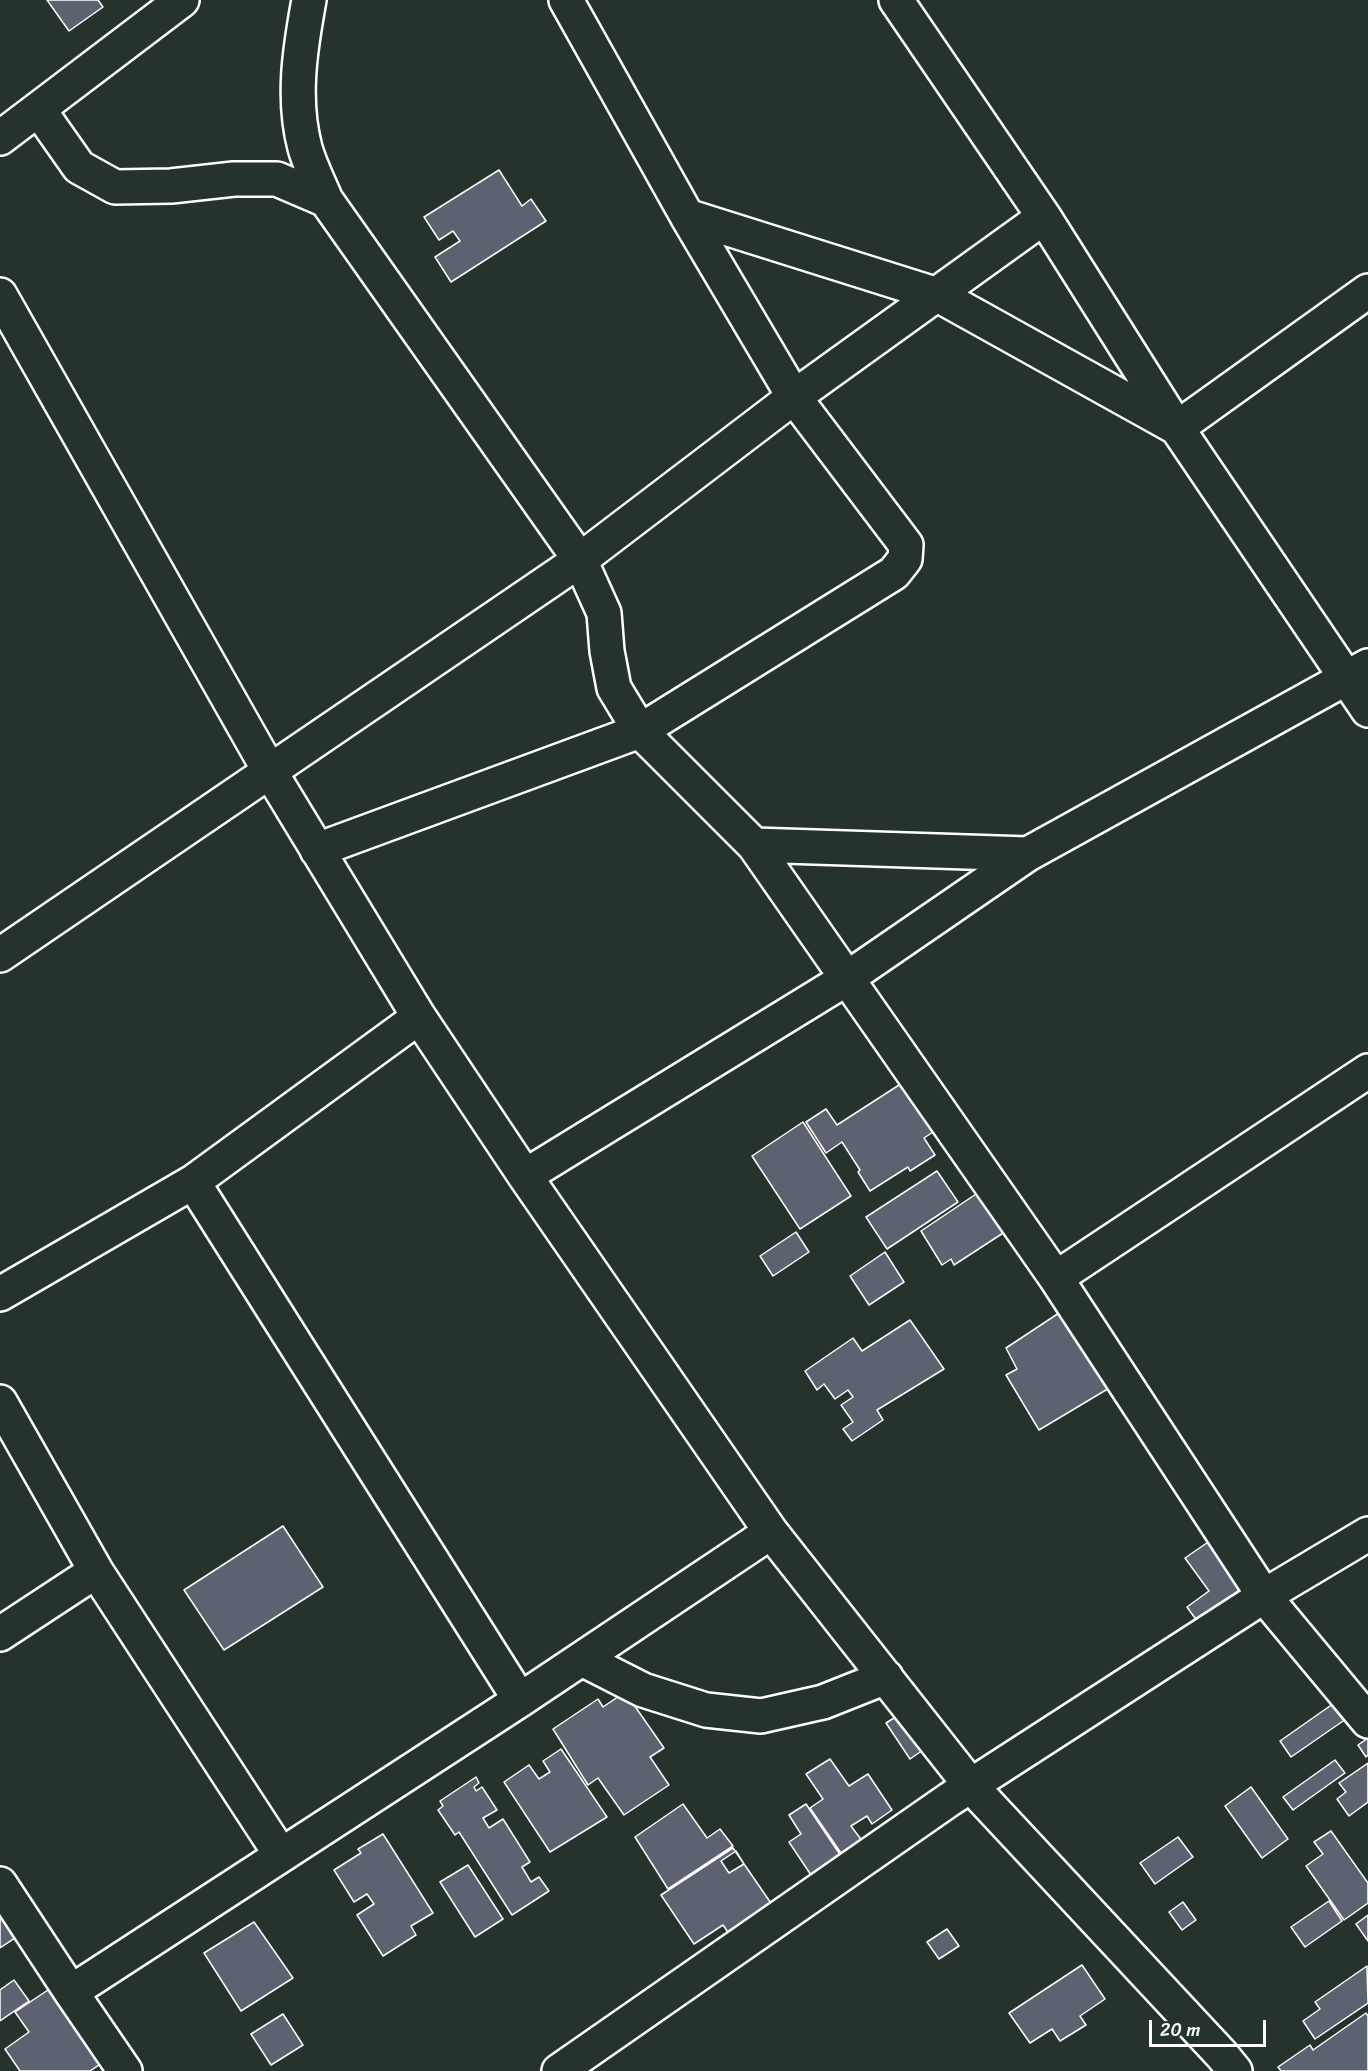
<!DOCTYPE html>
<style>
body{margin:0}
#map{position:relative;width:1368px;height:2071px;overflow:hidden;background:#26332d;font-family:Sriracha,sans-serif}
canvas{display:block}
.scale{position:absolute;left:1149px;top:2020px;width:117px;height:27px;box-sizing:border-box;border:3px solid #fff;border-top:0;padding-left:8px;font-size:18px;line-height:21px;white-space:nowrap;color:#fff;-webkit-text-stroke:4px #26332d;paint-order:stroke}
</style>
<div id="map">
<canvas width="1368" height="2071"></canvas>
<div class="scale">20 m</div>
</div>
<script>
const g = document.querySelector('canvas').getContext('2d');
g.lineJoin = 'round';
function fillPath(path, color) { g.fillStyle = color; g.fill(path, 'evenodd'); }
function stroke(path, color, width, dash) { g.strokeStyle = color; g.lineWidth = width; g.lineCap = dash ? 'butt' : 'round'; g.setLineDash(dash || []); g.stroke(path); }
const building = new Path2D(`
 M47,0H98L103,7L69,31Z
 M499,170L522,206L531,199L546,221L451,282L435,257L460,241L453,231L439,240L424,217Z
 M913,1076L945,1124L924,1138L935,1155L910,1171L908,1167L870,1191L858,1172L860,1170L842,1142L826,1153L806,1122L826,1109L837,1125Z
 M803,1122L851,1196L800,1229L752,1156Z
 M937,1171L958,1202L887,1249L866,1217Z
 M991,1184L1017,1224L954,1265L951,1259L942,1265L921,1231Z
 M796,1232L809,1252L773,1276L760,1256Z
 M885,1252L904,1282L869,1305L850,1276Z
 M1062,1311L1121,1381L1039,1430L1006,1375L1017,1369L1006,1348Z
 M910,1320L944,1369L877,1410L883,1420L852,1441L843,1429L853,1422L841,1405L853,1397L848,1390L835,1399L824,1384L817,1390L805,1371L853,1338L862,1351Z
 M283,1526L323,1587L224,1650L184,1590Z
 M1214,1538L1263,1607L1213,1643L1187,1607L1209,1591L1185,1558Z
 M625,1692L664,1748L650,1757L669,1785L624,1815L598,1778L588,1785L553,1729L598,1699L603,1707Z
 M1347,1694L1359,1710L1291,1757L1280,1741Z
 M902,1713L926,1748L910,1759L886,1723Z
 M1368,1738V1755L1366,1757L1358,1745Z
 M561,1749L607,1817L550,1852L504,1782L529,1765L539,1779L550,1772L543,1761Z
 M830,1759L849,1786L868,1774L892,1810L872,1824L867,1816L851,1826L863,1842L843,1856L810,1808L823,1799L806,1774Z
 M1335,1760L1345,1773L1293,1810L1283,1797Z
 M1368,1763V1802L1349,1816L1337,1799L1346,1792L1339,1783Z
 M476,1777L479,1783L474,1787L476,1791L482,1787L497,1810L483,1818L489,1828L503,1819L530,1862L522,1867L531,1882L539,1877L549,1891L512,1915L459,1832L455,1835L438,1810L443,1806L440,1801Z
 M1251,1787L1288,1839L1262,1858L1225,1806Z
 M683,1804L707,1838L720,1829L733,1846L668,1889L635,1837Z
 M806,1804L841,1856L811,1875L789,1842L801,1834L789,1815Z
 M1331,1831L1368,1883V1903L1344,1920L1306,1866L1323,1854L1314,1842Z
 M383,1834L433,1913L411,1926L416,1935L383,1956L357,1915L374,1904L367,1894L354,1902L334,1870L361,1853L358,1849Z
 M1178,1837L1193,1857L1155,1884L1140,1863Z
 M733,1848L775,1909L732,1938L723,1925L694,1944L661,1895Z
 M736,1851L744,1864L729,1873L721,1861Z
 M468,1865L503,1919L475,1937L440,1882Z
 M1329,1901L1342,1921L1305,1947L1291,1927Z
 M1183,1902L1196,1920L1182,1930L1169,1912Z
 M15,1907L30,1928L0,1948V1918Z
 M1368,1915V1941L1356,1924Z
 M254,1922L293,1978L241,2011L204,1953Z
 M947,1929L959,1946L939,1959L927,1942Z
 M1082,1965L1105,1999L1080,2016L1086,2025L1060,2041L1052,2029L1030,2043L1009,2013Z
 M1367,1966L1368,2003L1315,2039L1303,2021L1320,2009L1315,2002Z
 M69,1976L121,2050L90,2071H20L5,2049L29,2032L15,2012Z
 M14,1980L29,2001L0,2021V1990Z
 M1366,2013L1368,2016V2071H1281L1278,2067L1310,2045L1313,2050Z
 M283,2014L303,2045L271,2065L251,2034Z`);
const minor = new Path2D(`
 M309,0C300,49 292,99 305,148C310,166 319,183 326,200
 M566,0L687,216L938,295L1177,428L1368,291
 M896,0L1044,217L1177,428L1368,710
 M39,110L79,167L115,187L171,186L234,179H277L326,200L580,560L604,613L607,651L614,688L640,731L754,845L1056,1278L1264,1596L1368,1721
 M0,138L182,0
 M0,295L269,770L419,1017L525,1176L771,1532L971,1786L1222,2055L1235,2071
 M754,845L1028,854
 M317,850L640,731L894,573L905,559L906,545L794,397L687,216
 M0,955L580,560L794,397L1044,217
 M525,1176L846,979L1028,854L1368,666
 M193,1182L520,1700
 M1056,1278L1368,1071
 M0,1294L193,1182L419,1017
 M0,1402L96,1571L281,1855
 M0,1634L96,1571
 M582,1659L643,1690L706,1710L761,1716L823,1702L886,1677
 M0,1884L71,1992L125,2071
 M71,1992L520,1700L771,1532
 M559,2071L950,1799L1264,1596L1368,1534`);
fillPath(building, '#5d6270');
stroke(building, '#fff', 1.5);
stroke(minor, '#fff', 38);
stroke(minor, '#26332d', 33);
</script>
